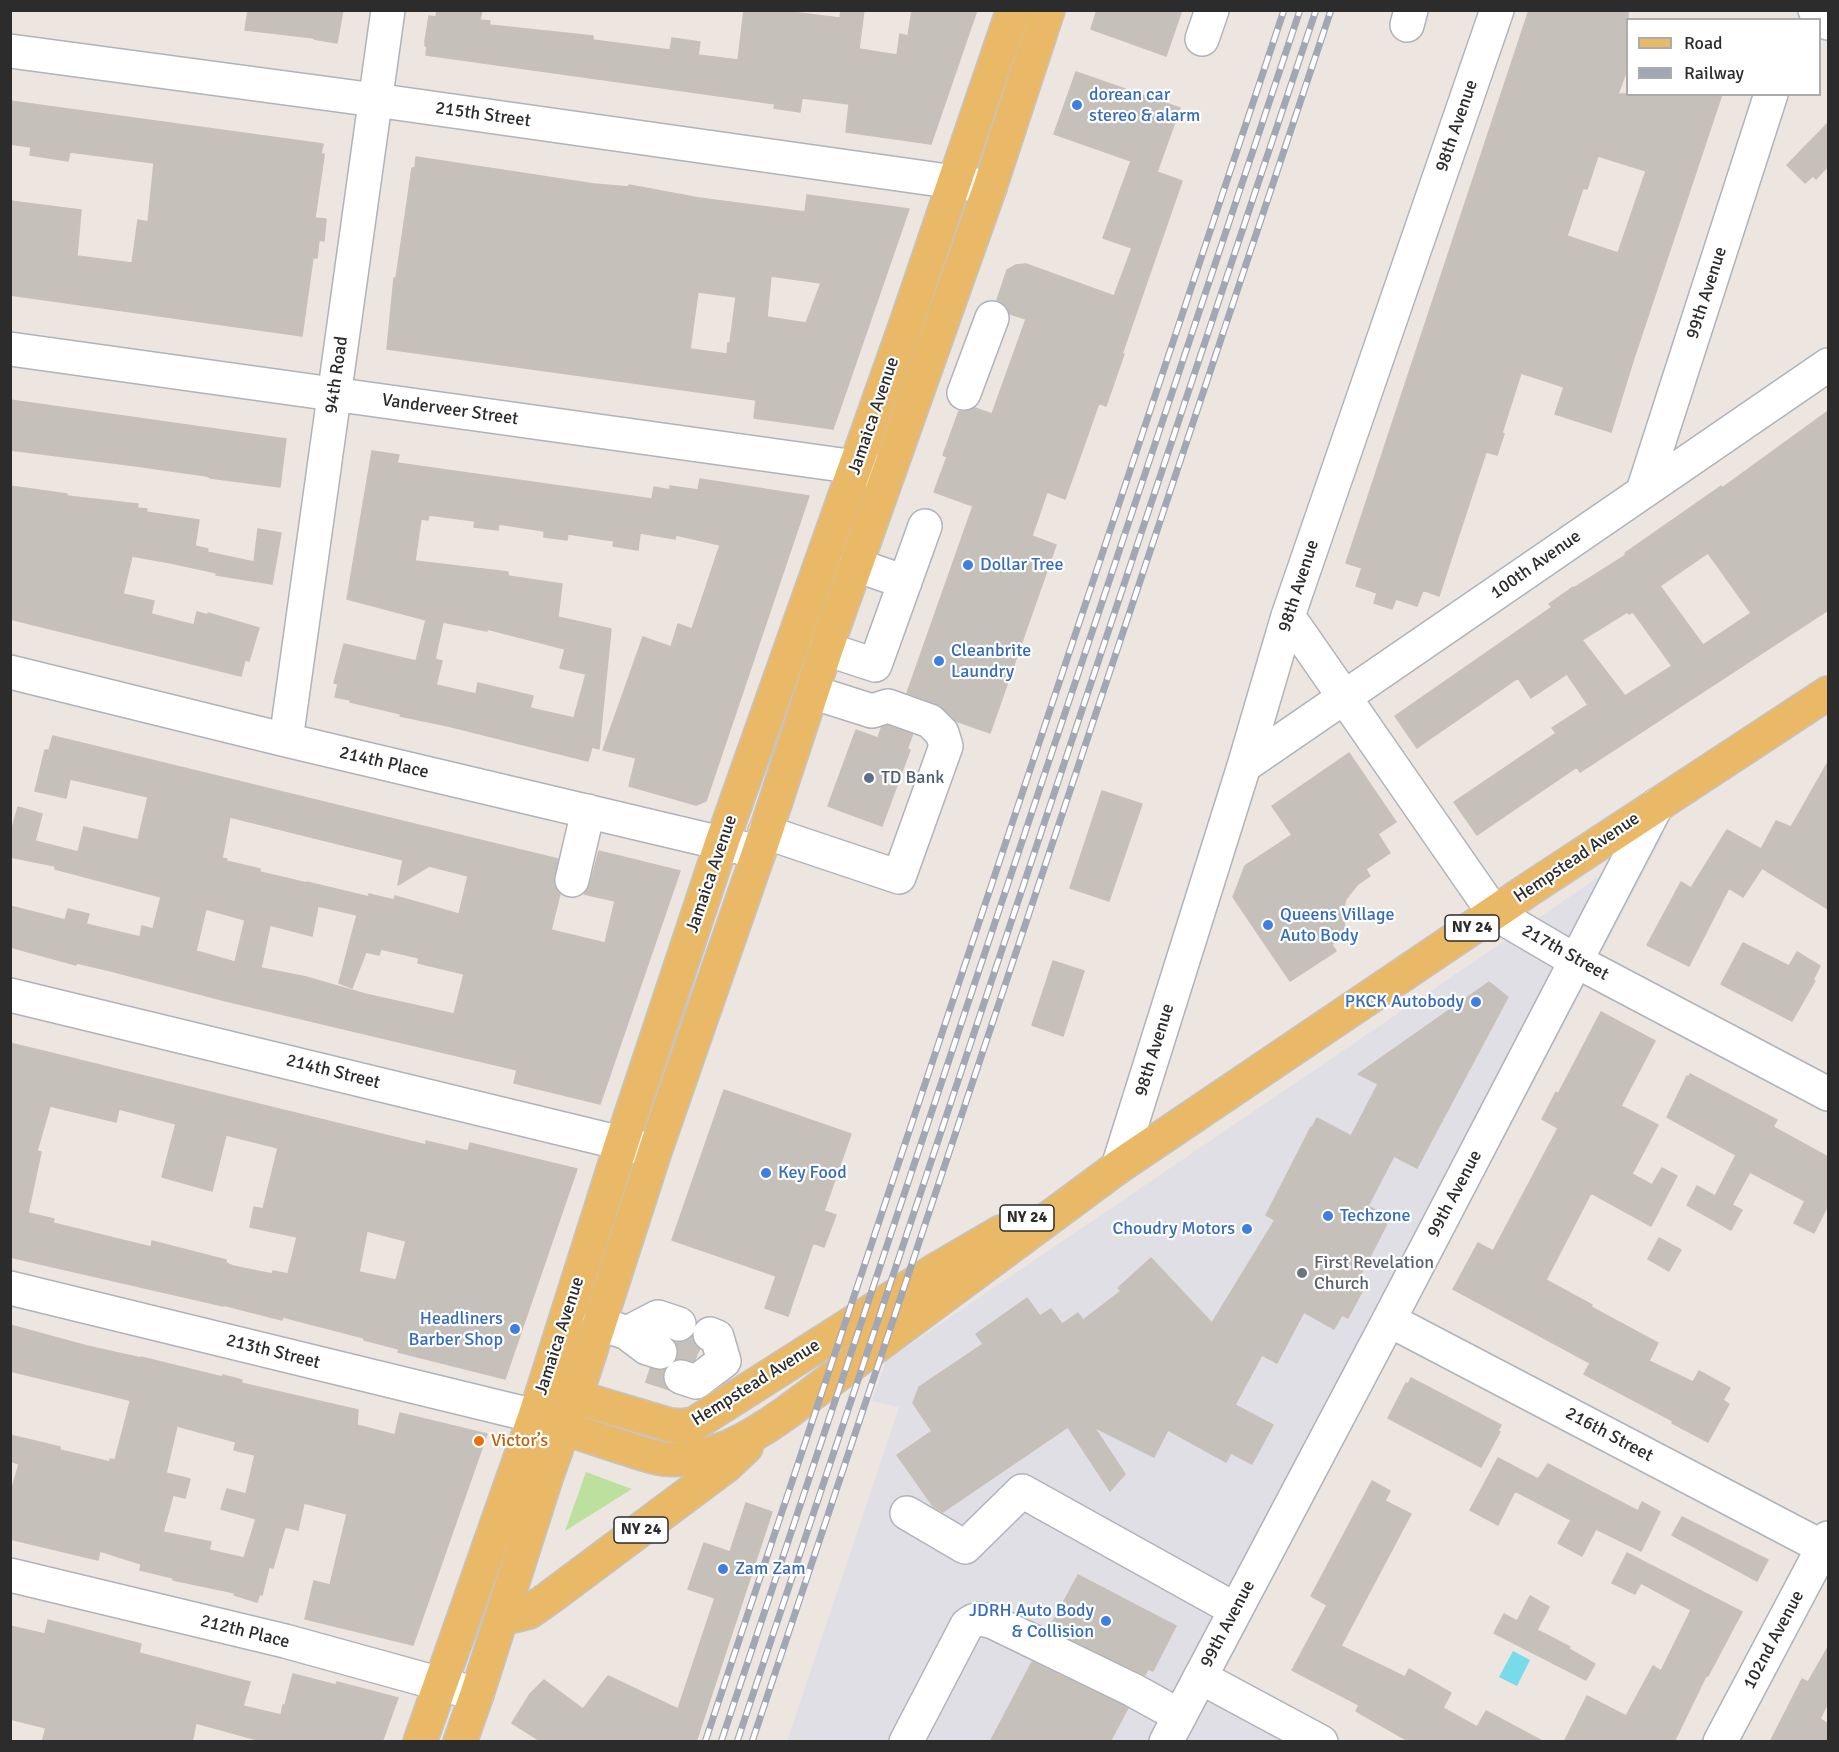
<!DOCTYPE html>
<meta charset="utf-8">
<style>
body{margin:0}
#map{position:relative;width:1839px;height:1752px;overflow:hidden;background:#ede5df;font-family:Signika,sans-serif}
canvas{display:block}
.frame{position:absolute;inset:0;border:12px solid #2c2c2c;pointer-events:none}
.legend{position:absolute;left:1626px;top:18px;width:195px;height:78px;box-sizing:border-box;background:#fff;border:2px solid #ababab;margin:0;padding:8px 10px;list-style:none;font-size:18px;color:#2c2c2c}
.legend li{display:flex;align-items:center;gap:12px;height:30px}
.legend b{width:30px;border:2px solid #ababab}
</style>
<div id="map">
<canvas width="1839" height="1752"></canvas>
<div class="frame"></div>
<ul class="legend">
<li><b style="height:8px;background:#eab967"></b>Road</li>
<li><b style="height:8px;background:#a2a7b5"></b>Railway</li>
</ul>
</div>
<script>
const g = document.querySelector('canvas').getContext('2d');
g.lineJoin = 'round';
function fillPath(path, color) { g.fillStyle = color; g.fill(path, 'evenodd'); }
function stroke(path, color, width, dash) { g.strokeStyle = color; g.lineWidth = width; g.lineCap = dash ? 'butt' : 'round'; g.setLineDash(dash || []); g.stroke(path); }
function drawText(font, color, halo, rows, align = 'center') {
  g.font = font + ' Signika,sans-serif'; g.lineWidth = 4.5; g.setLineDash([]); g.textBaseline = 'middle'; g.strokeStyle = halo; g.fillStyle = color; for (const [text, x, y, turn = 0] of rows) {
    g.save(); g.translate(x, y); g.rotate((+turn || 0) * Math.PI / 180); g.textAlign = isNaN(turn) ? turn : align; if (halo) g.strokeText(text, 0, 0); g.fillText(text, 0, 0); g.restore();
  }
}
const industrial = new Path2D(`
 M1665,832L1220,1679L1330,1741L787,1742L899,1407L872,1401L886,1361Z`);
const green = new Path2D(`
 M586,1472L632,1489L565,1531Z`);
const water = new Path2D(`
 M1513,1651L1530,1660L1517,1686L1499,1677Z`);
const building = new Path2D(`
 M248,10H343L337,43L314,39V38L245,30Z
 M437,10H482L480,20L490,21L489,25L593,36V40L670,50L672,38L700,42L698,55L738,60L744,10H775L840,18L841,10H864L859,49L897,55L900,34L908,36L912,10H977L931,144L846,132L849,104L802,98L800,112L774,108L775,104L741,99L426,55L427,46H425V41L429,16L436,17Z
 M1097,10H1182L1166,56L1091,29Z
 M1529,10H1628V67L1618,94H1722L1634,358L1611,432L1555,414L1564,387L1521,373L1502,433L1504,434L1497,455L1486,452L1439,596L1423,590L1417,606L1396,599L1392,609L1374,603L1377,593L1356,586L1362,568L1346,563ZM1598,156L1646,171L1618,253L1567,236L1583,188L1587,189Z
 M1076,72L1180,108L1157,172L1182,181L1122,354H1124L1106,406L1099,403L1065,499L1047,492L1032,536L1056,545L990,733L956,721L937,704L907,693L973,506L934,492L947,457L943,455L959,411H968L975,408L992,414L1026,319L1010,314L1006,306L997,300L1007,270L1016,265L1026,264L1114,296L1132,248L1103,238L1131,161L1054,134Z
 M10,101L323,144L321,154H324V156L315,218L326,219L324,241L319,240L317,258H313L302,336L10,295V201L81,210L77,256L132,263L138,220L148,222L154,163L70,152L68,161L30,155L31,147L10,144Z
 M1828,123V166L1816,179L1813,176L1805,183L1787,165Z
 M416,157L594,184L629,187V185L699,198L805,212L807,195L909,209L833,429L754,418L756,400L387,349L394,278H396L412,168H415ZM771,276L821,283L806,323L767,317ZM698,292L736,297L730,343H728L727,354L690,349Z
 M10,400L286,439L280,487L210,478L207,476L129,465L10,450Z
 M1828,411V610L1580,772L1577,767L1477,835L1454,802L1556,733L1552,728L1588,705L1567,674L1531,698L1518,678L1417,748L1395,716L1552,607L1549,604L1573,587L1574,588L1626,555L1625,553L1721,486L1722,488ZM1708,553L1751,613L1703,645L1660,586ZM1627,612L1629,614L1633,612L1672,666L1625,696L1582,640Z
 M372,451L399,455L397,463L652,499L654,487L670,490V486L698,490L700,479L809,496L706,801L696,805L629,786L636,758L603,750L643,637L671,647L678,624L692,629L720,545L676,535L675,539L640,533L638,550L613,546L614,541L568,534L567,540L544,537V531L499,524L498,530L474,527L475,521L429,515L428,520L421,519L415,561L508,572V576L562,584L558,617L611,629L599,749L592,747L588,761L448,726L400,716L401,714L350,702V700L335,697L338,684L334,683L344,644L416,661L426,620L347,599ZM443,622L487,631V629L565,649L560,668L586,674L574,718L530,708L533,696L478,683L476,694L436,685L442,661L435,659Z
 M10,486L67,494V496L138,504L137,508L147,509L146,512L199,520L195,546L208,549L207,552L254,562L258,529L281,533L272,584L216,575L217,573L171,563L132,556L123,594L154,601L151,614L194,625L197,612L208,615V613L259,628L249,661L245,660L241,676L10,619Z
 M856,730L910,750L882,826L828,806Z
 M53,736L558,859L554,885L560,894L551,930L605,943L615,901L584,894L590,884L599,851L680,871L600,1104L514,1083L517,1070L226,1001L111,971L77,963L76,965L10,947V906L65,920L68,909L89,914L86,924L140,937L142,926L153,929L161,897L55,869V866L10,857V836L18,807L42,814L35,841L78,852L84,827L138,840L148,797L70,779L66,798L35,791L45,750H49ZM230,817L403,860L398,885L429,866L468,876L459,914L395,896L394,900L369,894V897L307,882V883L260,872V869L226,861L227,859L222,858ZM318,906L357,915L339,983L352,988L366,952L379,955L381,949L419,958L418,963L464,974L454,1014L365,994L306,977L261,968L270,925L312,936ZM206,909L245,920L235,962L196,951Z
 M1349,753L1396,822L1378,834L1390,853L1366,869L1370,876L1357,885L1346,899L1342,913L1345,928L1332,945L1336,951L1290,981L1233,897L1245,866L1292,835L1272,806Z
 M1828,762V909L1762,868L1743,897L1729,888L1689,966L1647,945L1681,882L1691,888L1727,830L1761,849L1776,821L1791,827Z
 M1102,791L1142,804L1109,901L1070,888Z
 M1743,943L1789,966L1797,952L1820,966L1813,980L1815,981L1792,1021L1721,984Z
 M1053,961L1084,971L1063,1036L1032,1025Z
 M1489,982L1508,997L1417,1168L1394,1156L1368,1206L1390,1218L1357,1282L1365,1286L1348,1318L1342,1315L1334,1329L1304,1312L1277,1363L1262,1355L1235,1405L1273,1425L1252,1464L1231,1453L1226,1462L1168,1430L1154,1457L1094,1427L1125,1474L1110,1491L1068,1427L943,1512L933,1506L897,1455L932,1431L913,1403L919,1387L983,1344L976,1334L1027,1298L1040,1316L1051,1309L1062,1324L1078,1313L1083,1320L1121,1291L1118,1288L1151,1258L1212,1323L1275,1220L1266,1215L1311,1127L1312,1128L1317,1118L1351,1136L1378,1084L1358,1074Z
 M1601,1012L1655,1041L1621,1106L1658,1125L1632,1174L1652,1185L1662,1168L1677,1176L1651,1226L1591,1193L1546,1280L1592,1305L1591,1307L1658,1343L1649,1361L1693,1382L1699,1371L1730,1388L1723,1400L1729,1404L1708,1442L1672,1423L1673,1421L1584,1374L1590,1363L1453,1289L1478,1243L1493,1251L1558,1128L1542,1119L1556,1092L1558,1094Z
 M10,1043L426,1145V1141L468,1151L470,1143L577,1169L505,1379L398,1352L399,1349L364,1340V1338L283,1317L282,1320L223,1305V1306L10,1257ZM50,1106L116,1122L119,1109L176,1124L162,1177L212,1191L226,1135L278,1148L263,1209L254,1207L250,1227L297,1237L288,1274L273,1271L272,1274L233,1266L226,1263V1260L152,1241L151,1247L53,1223L54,1219L28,1213L41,1152L37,1151ZM367,1231L406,1241L396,1280L359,1272Z
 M1690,1074L1777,1120L1773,1127L1828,1157V1205L1814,1233L1794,1223L1805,1201L1750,1172L1732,1205L1742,1210L1731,1230L1687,1205L1697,1186L1715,1196L1736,1155L1667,1117L1687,1076L1689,1077Z
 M724,1090L851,1134L824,1211L836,1215L824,1247L813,1243L788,1316L765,1308L776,1276L672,1240Z
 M1659,1238L1681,1250L1669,1271L1648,1259Z
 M10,1325L87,1346L141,1358V1357L222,1377L223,1375L242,1380L241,1383L358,1410L357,1425L395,1435L400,1413L487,1434L413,1645L305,1619L314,1581L330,1585L347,1514L304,1503L298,1530L285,1527L273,1568L269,1567L262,1595L260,1594L257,1602L234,1595L235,1593L173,1580V1578L140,1570L141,1564L100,1551L98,1560L10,1539V1496L19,1464L10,1461V1435L60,1447V1450L110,1462V1459L115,1460L130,1402L129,1400L97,1392L10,1371ZM177,1426L236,1442L234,1450L255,1455L246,1494L227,1489L221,1509L256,1519L244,1558L209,1550L211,1542L163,1532L173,1495L185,1498L190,1479L166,1473Z
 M692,1338L695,1345L700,1349L692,1361L677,1359L678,1348L675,1342H683Z
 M1411,1378L1501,1425L1498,1431L1500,1432L1481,1467L1388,1418L1406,1383L1408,1384Z
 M1498,1458L1538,1479L1548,1464L1638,1511L1642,1502L1660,1512L1641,1551L1596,1529L1582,1556L1558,1543L1571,1520L1515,1491L1498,1525L1470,1510Z
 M1372,1481L1390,1491L1385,1501L1411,1514L1341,1646L1405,1677L1409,1669L1451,1693L1443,1708L1477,1727L1486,1711L1544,1742H1410L1356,1711L1359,1705L1292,1670L1327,1605L1311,1596Z
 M746,1503L772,1512L696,1742H542L512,1723L530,1694L544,1680L583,1709L608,1676L678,1709L715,1598L688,1589L704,1543L730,1552Z
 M1682,1517L1768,1560L1757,1581L1672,1535Z
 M1627,1553L1742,1612L1708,1676H1706L1674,1742H1564L1587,1696L1626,1716L1653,1666L1661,1671L1691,1610L1641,1583L1635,1594L1612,1583Z
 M1078,1575L1176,1626L1153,1671L1148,1669L1145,1675L1049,1629Z
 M1530,1596L1549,1607L1537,1630L1570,1647L1569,1649L1595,1664L1586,1680L1494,1633L1504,1614L1517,1621Z
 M48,1620L141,1644L139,1653L250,1682L243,1706L281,1715L283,1705H285L293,1674L336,1685L337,1682L398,1698L382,1742H265L196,1723L192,1742H42L46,1728L10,1719V1626L45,1634Z
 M1828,1647V1703L1820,1719L1828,1724V1742H1770L1802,1679L1808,1682Z
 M1032,1662L1128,1708L1110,1742H990Z`);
const minorTunnel = new Path2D(`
 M882,724L913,735
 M670,1337L700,1348
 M650,1367L681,1377`);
const minor = new Path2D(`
 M1815,10L1828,23
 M1407,25L1411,10
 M1202,39L1212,10
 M10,51L375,100L990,187
 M10,349L856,467L882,473
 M964,393L992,318
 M1643,491L1771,94
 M856,565L905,582
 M1288,616L1494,913L1576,961L1828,1094
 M826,649L875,665L925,526
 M10,672L286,740L759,852
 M286,740L388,10
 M1244,766L1828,365
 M765,832L899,877L946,746L942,733L930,721L888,706L872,711L812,692
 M572,880L588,811
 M10,995L650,1150
 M1118,1167L1244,766L1288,616L1497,10
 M10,1288L535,1416
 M1389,1320L1828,1550
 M599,1323L627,1333L647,1348L660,1352
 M627,1333L658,1317L679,1324
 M681,1377L696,1382L724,1361L717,1337L710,1334
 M907,1513L965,1547L1022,1491L1236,1610
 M10,1575L285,1641L477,1694
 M1200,1677L1321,1742
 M906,1742L967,1625C976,1617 982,1619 993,1622L1133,1690L1180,1716
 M1166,1742L1389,1320L1657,805
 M1720,1742L1828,1538`);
const major = new Path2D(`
 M557,1406L576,1397L670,1425L679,1426L694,1424L936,1270L1001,1232
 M545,1420C568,1430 591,1437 615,1445C630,1449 648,1457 664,1459C709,1463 751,1438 786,1413L1118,1167L1525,892L1828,693
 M501,1619L529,1612L549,1598L727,1465L746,1447
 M420,1742L535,1416L622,1142L722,842L906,324L1013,10
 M460,1742L477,1694L546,1478L583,1374L655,1151L759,852L826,649L990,187L1048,10`);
const rail = new Path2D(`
 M705,1742L1284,10
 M721,1742L1300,10
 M737,1742L1316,10
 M752,1742L1331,10`);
const markers = [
 [1077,105,6,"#3f7fe0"],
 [968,565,6,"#3f7fe0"],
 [939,661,6,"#3f7fe0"],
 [869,778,6,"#5c6f8a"],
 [1268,925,6,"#3f7fe0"],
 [1476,1002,6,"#3f7fe0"],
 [766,1173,6,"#3f7fe0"],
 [1328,1216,6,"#3f7fe0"],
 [1247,1229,6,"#3f7fe0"],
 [1302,1273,6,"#6b7280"],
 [515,1329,6,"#3f7fe0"],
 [479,1441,6,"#e8710a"],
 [723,1569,6,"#3f7fe0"],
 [1106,1621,6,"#3f7fe0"]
];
const shields = [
 [1472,928,54],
 [1027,1218,54],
 [641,1530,54]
];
const shieldNames = [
 ["NY 24",1472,928],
 ["NY 24",1027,1218],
 ["NY 24",641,1530]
];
const shopNames = [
 ["dorean car",1089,95],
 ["stereo & alarm",1089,116],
 ["Dollar Tree",980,565],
 ["Cleanbrite",951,651],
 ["Laundry",951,672],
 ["Queens Village",1280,915],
 ["Auto Body",1280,936],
 ["PKCK Autobody",1464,1002,"right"],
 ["Key Food",778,1173],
 ["Techzone",1340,1216],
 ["Choudry Motors",1235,1229,"right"],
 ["Headliners",503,1319,"right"],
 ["Barber Shop",503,1340,"right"],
 ["Zam Zam",735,1569],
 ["JDRH Auto Body",1094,1611,"right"],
 ["& Collision",1094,1632,"right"]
];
const streetNames = [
 ["215th Street",483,115,8],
 ["98th Avenue",1457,126,-71],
 ["99th Avenue",1707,293,-72],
 ["94th Road",337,375,-82],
 ["Vanderveer Street",450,410,8],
 ["Jamaica Avenue",874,416,-71],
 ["100th Avenue",1536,565,-35],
 ["98th Avenue",1299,586,-72],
 ["214th Place",384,763,13],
 ["Hempstead Avenue",1577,858,-34],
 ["Jamaica Avenue",712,874,-71],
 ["217th Street",1565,953,29],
 ["98th Avenue",1155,1050,-73],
 ["214th Street",333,1072,14],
 ["99th Avenue",1455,1194,-62],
 ["Jamaica Avenue",560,1336,-72],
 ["213th Street",273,1352,14],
 ["Hempstead Avenue",756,1383,-32],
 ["216th Street",1609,1435,28],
 ["99th Avenue",1228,1624,-62],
 ["212th Place",245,1632,14],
 ["102nd Avenue",1774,1640,-62]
];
const serviceNames = [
 ["TD Bank",881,778]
];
const worshipNames = [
 ["First Revelation",1314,1263],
 ["Church",1314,1284]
];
const foodNames = [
 ["Victor’s",491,1441]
];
fillPath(industrial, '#e0dfe6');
fillPath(green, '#bee09f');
fillPath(water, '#78dbe9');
fillPath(building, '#c6c0ba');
stroke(building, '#c8c0b9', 1.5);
stroke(minorTunnel, '#c6c0bb', 33, [33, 16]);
stroke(minor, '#afb3bc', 36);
stroke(major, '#c4c4c4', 36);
stroke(minor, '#fff', 33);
stroke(major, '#eab967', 33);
stroke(rail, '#a2a7b5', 7);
stroke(rail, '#fff', 4.5, [14]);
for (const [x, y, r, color] of markers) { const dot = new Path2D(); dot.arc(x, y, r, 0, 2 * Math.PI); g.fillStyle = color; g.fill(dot); stroke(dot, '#fff', 2); }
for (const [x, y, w] of shields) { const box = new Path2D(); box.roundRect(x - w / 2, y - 13, w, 26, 4.5); g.fillStyle = '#fff'; g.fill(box); stroke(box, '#2c2c2c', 1.5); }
drawText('bold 16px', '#2c2c2c', null, shieldNames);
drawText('18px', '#366cbe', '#fff', shopNames, 'left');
drawText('18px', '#2c2c2c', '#fff', streetNames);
drawText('18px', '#4e5e75', '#fff', serviceNames, 'left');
drawText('18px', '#5b616d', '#fff', worshipNames, 'left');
drawText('18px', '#c56008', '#fff', foodNames, 'left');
</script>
